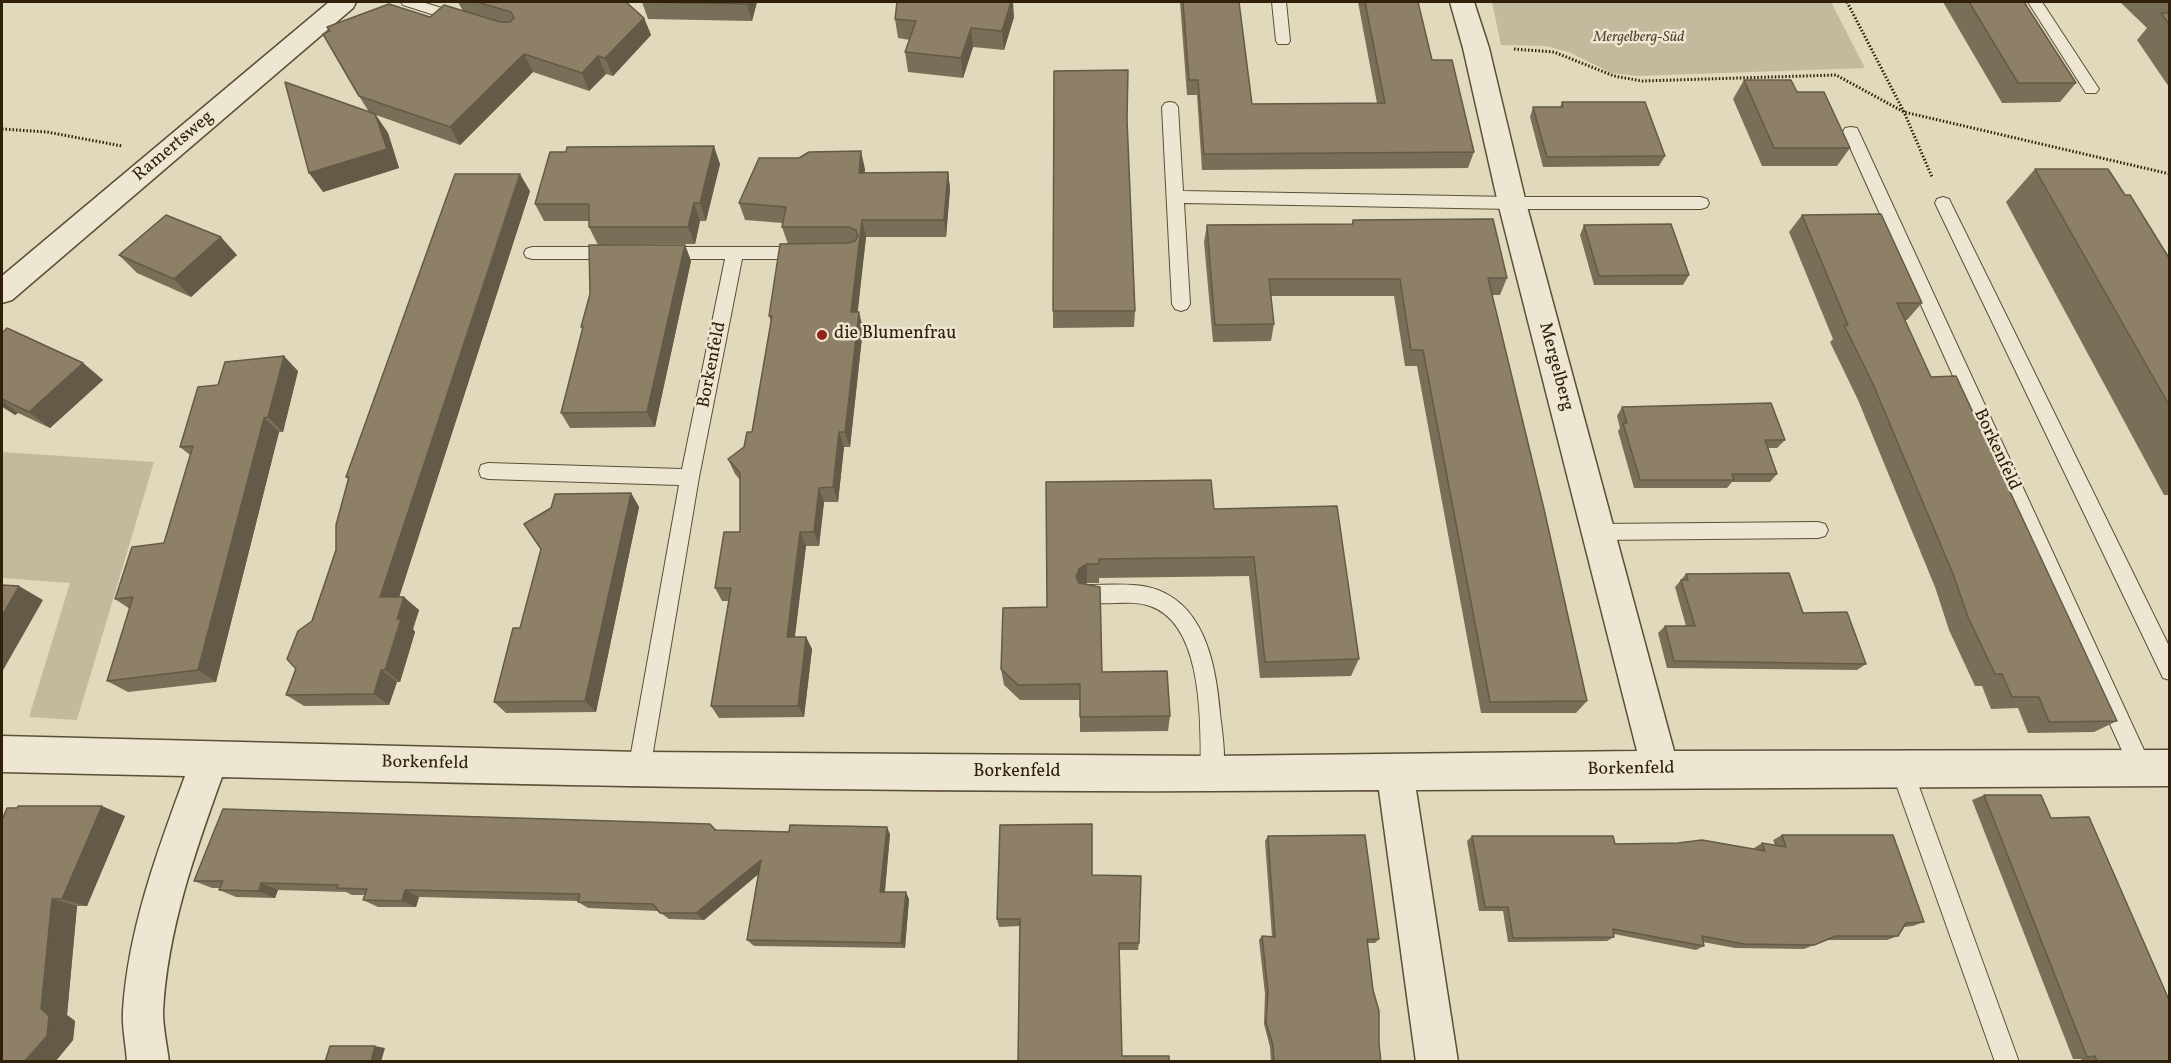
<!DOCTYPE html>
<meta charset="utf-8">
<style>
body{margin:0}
#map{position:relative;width:2171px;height:1063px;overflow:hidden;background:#e1d9bc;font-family:Vollkorn,serif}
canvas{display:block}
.frame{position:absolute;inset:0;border:3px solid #312009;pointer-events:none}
</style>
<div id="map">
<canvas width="2171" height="1063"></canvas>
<div class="frame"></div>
</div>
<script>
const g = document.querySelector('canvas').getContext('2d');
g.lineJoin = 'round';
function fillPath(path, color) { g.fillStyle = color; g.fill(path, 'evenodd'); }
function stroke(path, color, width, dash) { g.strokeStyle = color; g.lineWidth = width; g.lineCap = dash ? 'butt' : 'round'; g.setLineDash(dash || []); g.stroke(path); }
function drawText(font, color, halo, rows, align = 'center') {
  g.font = font + ' Vollkorn,serif'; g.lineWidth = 5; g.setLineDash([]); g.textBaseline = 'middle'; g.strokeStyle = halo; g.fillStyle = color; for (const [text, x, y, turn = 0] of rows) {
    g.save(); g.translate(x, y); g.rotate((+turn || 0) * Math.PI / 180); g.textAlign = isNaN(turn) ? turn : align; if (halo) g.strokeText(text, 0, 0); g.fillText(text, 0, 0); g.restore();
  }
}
const green = new Path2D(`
 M1492,2H1831L1865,68L1638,76L1611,73L1569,52L1546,46L1501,45Z
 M2,452L154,462L77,720L29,717L70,583L2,578Z`);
const path = new Path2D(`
 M1847,2L1904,112L1932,177
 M1514,49L1554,52L1614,76L1642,81L1836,75L1904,112L2170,174
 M2,129L47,132L122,146`);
const service = new Path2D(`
 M401,2H422L468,16L470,19L463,24L403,5Z
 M1272,2H1286L1290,41L1288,44H1278L1276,41Z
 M2028,2H2042L2099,89L2096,93H2086Z
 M1170,102L1175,103L1178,107L1183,191L1512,197H1701L1707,199L1709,203L1707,207L1701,209H1512L1184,203L1190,304L1187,309L1181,311L1175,309L1172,304L1162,107L1165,103Z
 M1851,127L1857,128L1859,132L2149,761L2152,768L2149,775L2141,778L2133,775L1843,132L1845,128Z
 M1943,197L1949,199L1951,203L2170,648V680L2163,678L1935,203L1937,199Z
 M532,247H616L622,249L624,253L622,257L616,259H532L526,257L524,253L526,249Z
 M663,247H805L811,249L813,253L811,257L805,259H742L699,477L650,770L647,777L639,781L631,777L628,770L679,485L488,479L481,477L479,471L481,465L488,463L682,469L725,259H663L657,257L655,253L657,249Z
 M1818,522L1825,524L1828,530L1825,536L1818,538L1598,540L1591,538L1588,532L1591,526L1598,524Z
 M1088,585C1108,585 1128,583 1148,587C1204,600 1216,664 1220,713C1222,733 1228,763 1220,781L1212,785L1204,781L1201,774C1200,727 1205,625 1150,606C1128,598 1103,608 1081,600L1078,594L1081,588Z
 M1902,759L1910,763L1913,770L2019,1062H1995L1891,770L1894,763Z`);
const minor = new Path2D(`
 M329,2H356L353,8L12,300L2,303V276Z
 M1450,2H1474L1489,48L1526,203L1674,751L2170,750V786L1416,790L1458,1062H1416L1379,790C993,794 607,787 222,777C195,852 167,931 163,1012C163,1028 167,1045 169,1062H127C126,1045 122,1028 123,1011C128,930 157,852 185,776L2,772V736L639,752L1212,756L1637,751L1498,203L1463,48Z`);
const wall = new Path2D(`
 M458,2H626L644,18L651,35L613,76L606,74L589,91L533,72L460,145L376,115L388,133L399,168L323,192L369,112L359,96L430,17L463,11Z
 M642,2H757L752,21L648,19Z
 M1180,2H1239L1252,104L1377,103L1358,2H1418L1432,60L1474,152L1468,168L1202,170L1197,95H1187Z
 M1943,2H2024L2076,83L2060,102L2002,103Z
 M2120,2H2169V87L2137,40L2147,28Z
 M1014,17L1004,50L973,47L963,78L908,72L905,52L910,40L898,38L895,19Z
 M1744,80L1797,92L1850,148L1837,166H1762L1733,99Z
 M1562,102L1665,156L1659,166L1543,167L1530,117L1533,107H1560Z
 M720,164L706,221H700L695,244L598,245L589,227V221H544L535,204Z
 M865,169V173L948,172L950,189L946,237H866L857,312L863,328L850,447H844L838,502H824L819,546H806L795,637H806L812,649L804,717L719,718L711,706L729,601H722L715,588L740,532V480L735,474L728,459L744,447L752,432L771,322L769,316L788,244L782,227L783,223L745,220L739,203Z
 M2035,169L2125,195L2169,258V495H2164L2006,202Z
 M530,191L399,597L419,610L413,629L415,632L400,682H397L389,705L304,706L286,695L336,550L349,480L346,477Z
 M1802,215L1922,303L1907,320H1905L1931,377L2117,721L2094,732L2028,733L2018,708L1991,709L1982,686H1975L1949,630L1935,587L1858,400L1830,342L1833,339L1789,232Z
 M1353,220L1507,278L1500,295H1492L1587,701L1576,713H1481L1417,366H1405L1394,296H1271L1274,324L1271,341L1213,342L1204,242L1207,225L1352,224Z
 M1584,225L1689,275L1683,285H1594L1580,235Z
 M685,245L691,261L655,427L570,428L561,413L583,330L581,327Z
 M119,255H237L191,297L137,273Z
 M1053,311H1135L1134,327L1053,328Z
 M2,333L83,363L103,380L50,428L18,413L15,415L2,407Z
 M298,371L283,432H279L216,682L128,692L107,681L130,609L115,599L164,543L190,455L180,447L218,385Z
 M1622,407L1785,440L1777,448H1768L1777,474L1770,482H1732L1727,488H1634L1618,431L1620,428L1617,416Z
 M1046,482L1214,509L1359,659L1351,676L1260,678L1249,576L1099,578V583H1087L1085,584L1102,672L1170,716L1168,731L1080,732V700H1020L1004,685L1001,669L1047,607Z
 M631,493L639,507L596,712L506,713L494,702L520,628Z
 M1686,574L1803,613L1866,664L1857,670L1667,668L1658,633L1665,626H1686L1675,587Z
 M1984,795L2051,818L2169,1062H2082L2081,1059H2073L1972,800Z
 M17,808L125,816L87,906H77L67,1015L75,1021L73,1040L55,1062H2Z
 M710,824L717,830L890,834L885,892L909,899L905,948L754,946L747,940L758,874L704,920L669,919L658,911L588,908L578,902V901L419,897L416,907H378L363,900L365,895H352L346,892L278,890L275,898L236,897L219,890L220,888H212L194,881Z
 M1782,835L1924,922L1913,926L1904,927L1898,936L1887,940H1827L1804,949L1735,948L1703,942L1704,946L1696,950L1614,934V937L1607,941L1508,942L1503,911H1479L1467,841L1472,836L1615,844L1678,843L1754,849V848L1762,843L1775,845L1773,840Z
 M1268,836L1379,939L1375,943H1367L1381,1062H1271L1270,1047L1264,1024L1265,994L1259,940L1262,936L1272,937L1265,841Z
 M1092,875L1139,943L1138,950H1119L1018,1062L1020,926L999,927L997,919Z`);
const shadedWall = new Path2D(`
 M748,2H757L752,21L747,4Z
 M1011,2H1013L1014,17L1004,50L1002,31Z
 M644,18L651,35L613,76L605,58Z
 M971,28L973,47L963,78L961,58Z
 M524,54L533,72L460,145L450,127Z
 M598,56L606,74L589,91L582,73Z
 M375,114L388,133L399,168L323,192L309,173Z
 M714,146L720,164L706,221L700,203Z
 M861,151L865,169L863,190L859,173Z
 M948,172L950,189L946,237L944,220Z
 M520,174L530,191L395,610L380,597Z
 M694,203L700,221L695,244L688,227Z
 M862,220L866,237L856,328L851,312Z
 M221,237L237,255L191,297L174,279Z
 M685,245L691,261L655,427L647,412Z
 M859,312L863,328L850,447L845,432Z
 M284,356L298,371L283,432L268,417Z
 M83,363L103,380L50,428L29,412Z
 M2,401L18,413L15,415L2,405Z
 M264,418L279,432L216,682L198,670Z
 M839,432L844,447L838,502L833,487Z
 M819,488L824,502L819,546L814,532Z
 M631,493L639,507L596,712L585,701Z
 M800,532L806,546L793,649L787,637Z
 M1087,564V583L1079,587L1076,577L1079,569Z
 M19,586L43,600L2,672V616Z
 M404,597L419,610L413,629L415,632L400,682L385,670L397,619Z
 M806,637L812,649L804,717L798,706Z
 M381,670L397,682L389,705L374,694Z
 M102,806L125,816L87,906L62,899Z
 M887,827L890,834L884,898L880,892Z
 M761,860L767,867L704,920L696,913Z
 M261,883L278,890L275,898L259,891Z
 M405,890L419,897L416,907L402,901Z
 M906,892L909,899L905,948L901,943Z
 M52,899L77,906L67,1015L75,1021L73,1040L55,1062H24L41,1009Z
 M375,1046L385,1048L381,1062H371Z`);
const building = new Path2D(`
 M477,2H626L644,18L605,58L598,56L582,73L524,54L450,127L359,96L323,34L330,31L327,27L389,4L430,17L444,5L500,22H510L514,18L511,12Z
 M642,2H748L747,4Z
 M897,2H1011L1002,31L971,28L961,58L905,52L916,21L895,19Z
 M1183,2H1239L1252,104L1385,103L1365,2H1418L1432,60H1452L1474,152L1204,154L1198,80H1189Z
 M1969,2H2024L2076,83H2018Z
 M2161,13H2169V24Z
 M1128,70L1127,119L1135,311H1053L1054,71Z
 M1744,80H1791L1797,92H1824L1850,148H1774Z
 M285,82L375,114L387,149L309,173Z
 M1562,102H1645L1665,156L1547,157L1533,107H1563Z
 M714,146L700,203H694L688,227H589V204H535L550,152H566L567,147Z
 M861,151L859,173L948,172L944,220H862L851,312H859L845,432H839L833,487L819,488L814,532H800L787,637H806L798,706H711L731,588H715L724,532H740V473L728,459L744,447L747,432H752L772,316H769L780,244L848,243L855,241L858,236L856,230L848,227H782L786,207L739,203L759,158H799L809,152Z
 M2035,169H2108L2125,195H2130L2169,258V405Z
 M455,174H520L380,597H404L397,619H401L385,670H381L374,694L286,695L296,669L287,659L298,631L312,621L336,550V525L349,477H346Z
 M1881,214L1922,303H1897L1931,377L1956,376L2117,721L2049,722L2039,697H2012L2002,674H1995L1968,617L1953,574L1873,384L1844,325H1848L1802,215Z
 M166,215L221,237L174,279L119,255Z
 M1493,219L1507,278H1488L1544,509L1587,701L1490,702L1423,350H1411L1400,279H1269L1274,324L1215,325L1207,225L1353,224V220Z
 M1671,224L1689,275L1599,276L1584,225Z
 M589,245H685L647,412L561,413L583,327H581L590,294Z
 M7,328L83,363L29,412L2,399V333Z
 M284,356L268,417L264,418L198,670L107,681L133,597L115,599L132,547L164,543L193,446L180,447L198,387L218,385L225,362Z
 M1771,403L1785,440H1765L1777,474H1732L1734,480H1640L1623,423H1627L1622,407Z
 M1211,480L1214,509L1337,506L1359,659L1265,662L1254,557L1099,559V564H1087L1079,569L1076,577L1079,583L1100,587L1102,672L1167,671L1170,716L1080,717V684L1018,685L1001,669L1003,608L1047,607L1046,482Z
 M631,493L585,701L494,702L513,628H520L541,549L524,524L551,508L555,494Z
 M1789,573L1803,613L1847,612L1866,664L1674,661L1665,626H1695L1681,580H1688L1686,574Z
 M2,585L19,586L2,616Z
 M1984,795H2041L2051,818L2089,817L2169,1000V1062H2097L2095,1056L2087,1057Z
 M18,806H102L62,899H52L41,1009L49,1016L47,1036L24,1062H2V820L7,808H17Z
 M223,809L710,824L715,830L789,832L790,825L887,827L880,892H906L901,943L747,940L761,860L696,913H660L653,904L578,902L580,894L405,890L402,901L363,900L367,889L337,888L338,885L261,883L259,891L219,890L223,881H194Z
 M1092,824V875L1141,876L1139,943H1119L1122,1056H1169V1062H1018L1020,919H997L1000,825Z
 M1365,835L1379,939H1367L1373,990L1379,1011V1044L1381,1062H1274L1273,1045L1266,1022L1268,991L1262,936L1275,937L1268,836Z
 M1782,835H1893L1924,922L1906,923L1898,936H1836L1814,945L1744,944L1702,936L1704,946L1613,929L1614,937L1513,938L1508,907H1485L1472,836H1613L1615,844L1678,843L1702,840L1765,851L1762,843L1786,847Z
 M330,1046H375L371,1062H325Z`);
const markers = [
 [822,335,6,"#8f2418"]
];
const farParknames = [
 ["Mergelberg-Süd",1639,38]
];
const streetNames = [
 ["Ramertsweg",174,147,-40],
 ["Borkenfeld",713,365,-79],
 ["Mergelberg",1555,367,75],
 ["Borkenfeld",1996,450,65],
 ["Borkenfeld",425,764,1],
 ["Borkenfeld",1631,770,-1],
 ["Borkenfeld",1017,773]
];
const poiNames = [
 ["die Blumenfrau",834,335]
];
fillPath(green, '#c3ba9e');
stroke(service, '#5d4e36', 2);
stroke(minor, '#5d4e36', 3);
stroke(path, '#312009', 3, [1.5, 2]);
fillPath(service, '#ece6d3');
fillPath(minor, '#ece6d3');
fillPath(wall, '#796e58');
fillPath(shadedWall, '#635a47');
fillPath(building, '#8d8066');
stroke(building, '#635a47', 1.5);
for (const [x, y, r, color] of markers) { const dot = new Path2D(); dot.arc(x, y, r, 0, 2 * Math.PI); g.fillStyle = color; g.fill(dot); stroke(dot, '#ece6d3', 2); }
drawText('italic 15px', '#56462e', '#ece6d3', farParknames);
drawText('18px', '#312009', '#ece6d3', streetNames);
drawText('18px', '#312009', '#ece6d3', poiNames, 'left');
</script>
